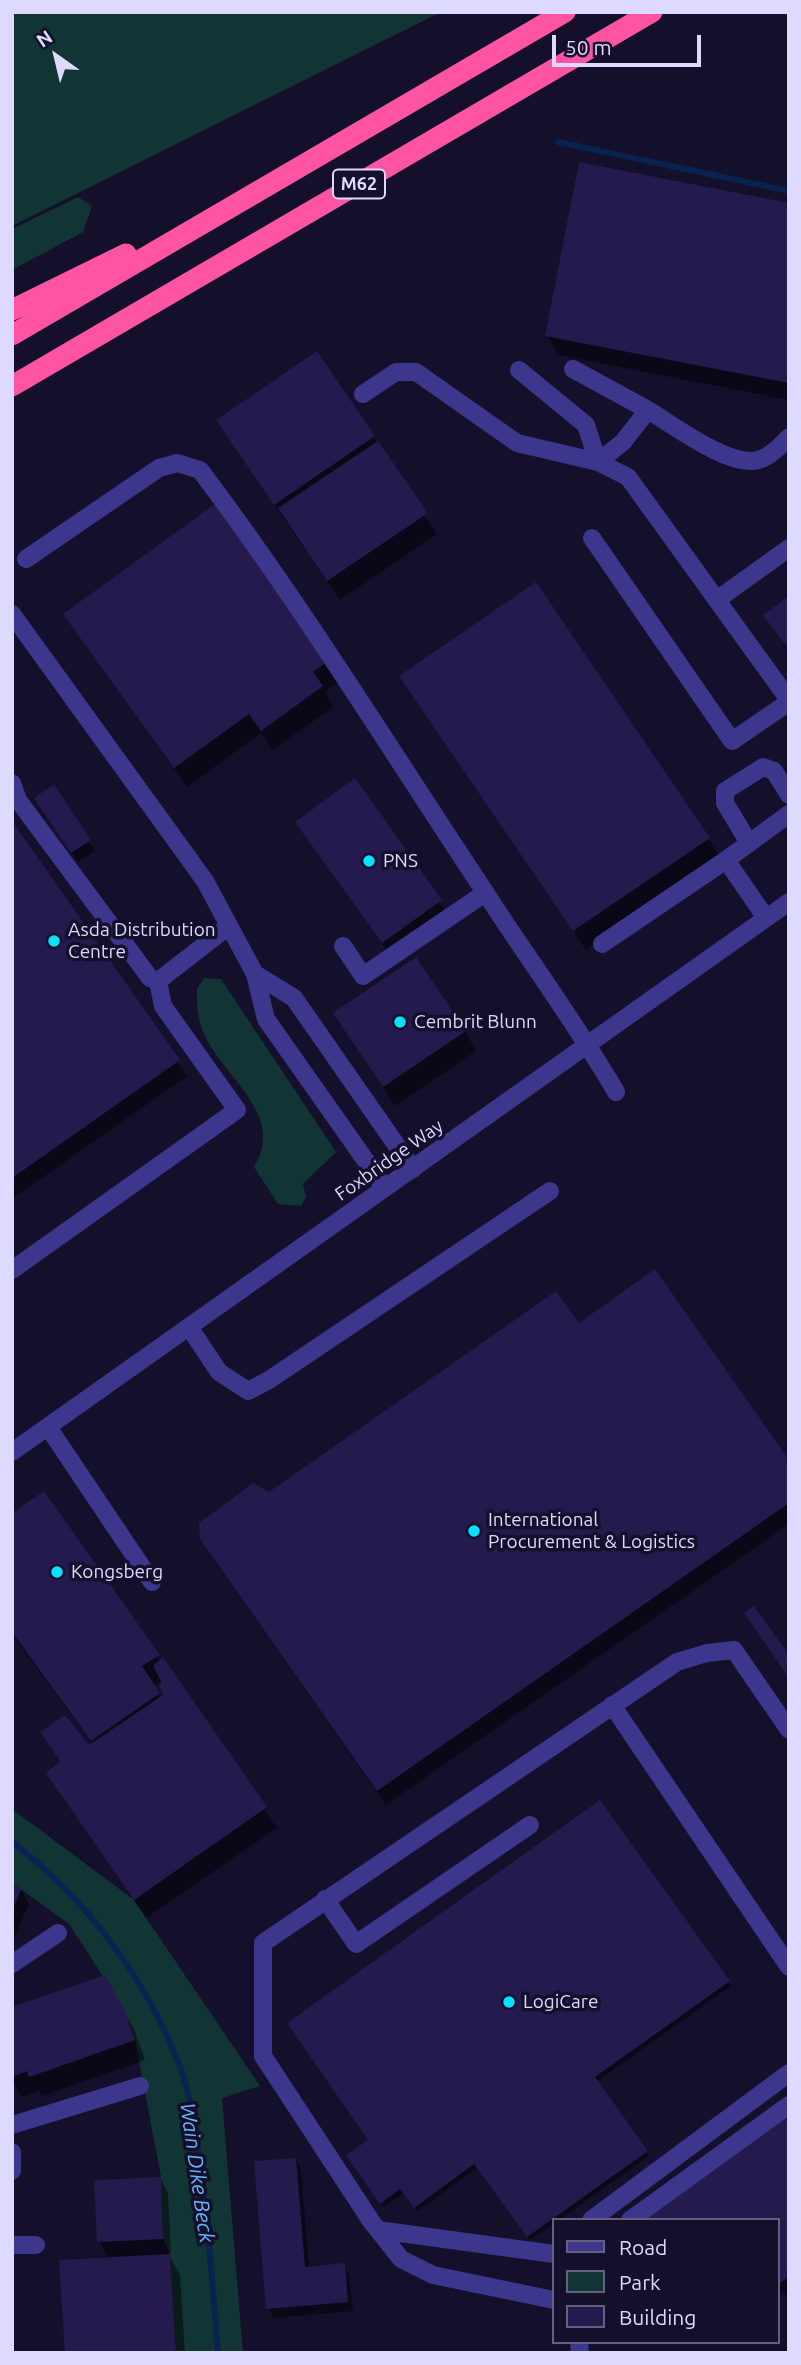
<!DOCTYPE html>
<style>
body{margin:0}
#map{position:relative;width:801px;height:2365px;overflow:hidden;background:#140f2b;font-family:Ubuntu,sans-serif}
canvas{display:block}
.frame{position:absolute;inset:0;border:14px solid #ded9ff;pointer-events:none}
.legend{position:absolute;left:552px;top:2218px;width:228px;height:126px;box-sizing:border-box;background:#140f2b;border:2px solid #656080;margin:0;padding:9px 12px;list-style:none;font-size:21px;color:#ded9ff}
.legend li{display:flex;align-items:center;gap:14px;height:35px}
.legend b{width:35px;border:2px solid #656080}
.north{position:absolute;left:21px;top:21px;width:70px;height:70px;-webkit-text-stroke:5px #140f2b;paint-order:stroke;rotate:326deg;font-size:19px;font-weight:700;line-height:28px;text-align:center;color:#ded9ff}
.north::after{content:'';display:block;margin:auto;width:24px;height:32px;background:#ded9ff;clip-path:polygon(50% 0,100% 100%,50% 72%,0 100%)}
.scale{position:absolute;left:552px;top:35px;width:149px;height:32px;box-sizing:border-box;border:4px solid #ded9ff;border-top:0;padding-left:9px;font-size:21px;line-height:24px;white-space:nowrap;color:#ded9ff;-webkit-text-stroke:5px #140f2b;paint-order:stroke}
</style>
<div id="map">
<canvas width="801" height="2365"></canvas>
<div class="frame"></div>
<ul class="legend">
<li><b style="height:9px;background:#3c378c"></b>Road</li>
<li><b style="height:19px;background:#113534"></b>Park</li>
<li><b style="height:19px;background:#251a4d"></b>Building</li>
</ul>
<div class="north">N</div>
<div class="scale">50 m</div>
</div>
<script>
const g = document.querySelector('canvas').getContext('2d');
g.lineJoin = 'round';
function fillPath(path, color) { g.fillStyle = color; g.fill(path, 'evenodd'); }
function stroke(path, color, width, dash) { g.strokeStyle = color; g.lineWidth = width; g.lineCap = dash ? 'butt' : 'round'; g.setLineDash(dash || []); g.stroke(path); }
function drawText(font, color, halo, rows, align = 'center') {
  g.font = font + ' Ubuntu,sans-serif'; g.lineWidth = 7; g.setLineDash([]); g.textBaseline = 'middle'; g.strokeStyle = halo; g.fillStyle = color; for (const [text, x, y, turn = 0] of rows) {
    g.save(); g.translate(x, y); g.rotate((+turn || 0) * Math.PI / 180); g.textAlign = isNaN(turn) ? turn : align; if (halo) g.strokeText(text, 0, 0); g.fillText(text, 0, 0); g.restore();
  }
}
const green = new Path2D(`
 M12,12H441L12,226Z
 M78,197L92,206L83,232L12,270V229Z
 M204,978L221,979L336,1152L303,1184L306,1197L301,1206L278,1204L254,1167C289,1113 215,1072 201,1026C197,1014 197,1001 197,989Z
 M12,1809L134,1900L260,2086L222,2098L243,2353H176L170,2254L163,2239L161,2177L135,2040L123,2007L69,1924L12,1883Z`);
const shadow = new Path2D(`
 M789,205V400L558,355L547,335Z
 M317,353L437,534L340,600L230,440Z
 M215,507L338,682L325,692L333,707L273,750L261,733L187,787L65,614Z
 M789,598V652L765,615Z
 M401,677L709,839L720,858L586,950Z
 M355,781L452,921L395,962L297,822Z
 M54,787L95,851L78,862L42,808Z
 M12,824L187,1076L12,1199Z
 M335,1014L465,1031L476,1051L395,1106Z
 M578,1325L789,1463V1524L386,1805L211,1555Z
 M43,1493L277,1828L146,1918L48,1774L61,1763L42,1733L88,1747L93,1745L12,1634V1515ZM168,1677L165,1695L161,1698L153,1686Z
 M12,1885L21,1889L29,1904L12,1943Z
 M104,1977L134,2029L145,2060L42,2096L39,2091L22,2097L12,2080V2009Z
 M728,1982L731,1986L596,2082L649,2156L559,2220H554V2223L530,2240L478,2168L417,2211L404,2193L384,2207L350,2160Z
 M789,2118V2300L784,2293L778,2297V2220Z
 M295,2159L301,2169L309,2268L344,2265L349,2275L353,2311L274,2318L268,2308Z
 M160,2178L168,2193L171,2253H168L180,2275L185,2353H67L109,2259L99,2241Z`);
const stream = new Path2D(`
 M558,142L789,191
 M12,1842C85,1898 142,1973 177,2059C191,2093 196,2132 200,2168C209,2229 213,2291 218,2353`);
const building = new Path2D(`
 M579,162L789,203V383L545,336Z
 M317,351L375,436L274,505L216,420Z
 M378,441L428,513L327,581L278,508Z
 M215,504L328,661L313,672L323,686L261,731L249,714L174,768L63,614Z
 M536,582L710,838L573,931L399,676Z
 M789,596V650L763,615Z
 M355,778L442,900L382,943L295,822Z
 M54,784L91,840L71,853L34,798Z
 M12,821L180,1060L12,1178Z
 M416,957L466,1031L383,1087L333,1013Z
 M655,1269L789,1460V1503L377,1791L200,1539L199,1523L253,1483L269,1492L556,1291L579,1323Z
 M44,1491L160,1655L142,1666L160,1693L91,1741L12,1632V1513Z
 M754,1606L789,1655V1678L744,1613Z
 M163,1657L267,1807L134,1900L46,1773L60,1761L40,1732L65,1715L89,1745L163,1695L159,1686L162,1683L153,1666Z
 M600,1800L730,1981L595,2077L648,2151L527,2237L474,2164L414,2208L400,2189L380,2204L346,2155L368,2140L287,2023Z
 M12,1883L22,1888L12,1910Z
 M105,1975L123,2007L135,2040L29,2077L27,2071L12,2077V2007Z
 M789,2116V2277L778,2284V2220H641Z
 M296,2158L305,2267L345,2263L348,2302L266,2309L254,2161Z
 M161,2177L163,2239L97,2242L94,2180Z
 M170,2254L176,2353H65L59,2260Z`);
const minor = new Path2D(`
 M573,369L648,410
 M519,370L586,425L598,462L623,442L648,410C673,425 730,468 758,460C770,457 780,446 789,437
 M363,394L396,372H416L517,443L598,462L628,477L789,700
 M592,538L732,741L789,702
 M26,559L159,468L177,463L200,470C302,605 391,751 485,892C528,959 576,1023 616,1092
 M718,599L789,548
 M12,614L205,881L255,974
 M12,783L18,800L150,978L158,981L229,926
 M749,843L725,803V791L763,767L774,771L789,795
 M726,860L789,814
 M602,944L726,860L766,918
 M343,946L363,976L485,893
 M385,1188L266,1019L255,974L294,998L413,1169
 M12,1270L237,1110L163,1006L158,981
 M189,1327L219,1372L248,1391L269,1380L550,1191
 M48,1427L152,1582
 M12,1452L789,902
 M612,1705L789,1967
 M325,1899L356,1944L530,1825
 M12,1964L58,1933
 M12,2125L140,2086
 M12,2152V2171
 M591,2220L789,2073
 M630,2220L789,2105
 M378,2230L554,2254
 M12,2245H36
 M554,2300L433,2275L401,2259L371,2221L263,2056V1943L677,1662L707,1653L734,1650L789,1730
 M579,2342L580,2353`);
const highway = new Path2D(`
 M12,310L126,254
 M12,335L565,12
 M12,386L652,12`);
const markers = [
 [369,861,7,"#05e2ff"],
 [54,941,7,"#05e2ff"],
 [400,1022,7,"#05e2ff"],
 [474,1531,7,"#05e2ff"],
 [57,1572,7,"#05e2ff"],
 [509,2002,7,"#05e2ff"]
];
const shields = [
 [359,184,52]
];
const shieldNames = [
 ["M62",359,184]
];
const poiNames = [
 ["PNS",383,861],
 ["Asda Distribution",68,930],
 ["Centre",68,952],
 ["Cembrit Blunn",414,1022],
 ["International",488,1520],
 ["Procurement & Logistics",488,1542],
 ["Kongsberg",71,1572],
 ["LogiCare",523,2002]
];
const streetNames = [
 ["Foxbridge Way",389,1160,-35]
];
const waterNames = [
 ["Wain Dike Beck",197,2173,82]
];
fillPath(green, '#113534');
fillPath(shadow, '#0007');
stroke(stream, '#09224f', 6);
fillPath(building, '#251a4d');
stroke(minor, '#3c378c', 18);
stroke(highway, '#ff54a3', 21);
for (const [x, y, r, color] of markers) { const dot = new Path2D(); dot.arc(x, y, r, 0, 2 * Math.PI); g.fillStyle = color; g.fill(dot); stroke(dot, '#140f2b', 2.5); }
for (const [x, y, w] of shields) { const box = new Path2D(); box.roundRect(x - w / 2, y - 14.5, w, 29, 5); g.fillStyle = '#140f2b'; g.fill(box); stroke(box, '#ded9ff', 2); }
drawText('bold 18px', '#ded9ff', null, shieldNames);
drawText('19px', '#ded9ff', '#140f2b', poiNames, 'left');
drawText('19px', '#ded9ff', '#140f2b', streetNames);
drawText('italic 21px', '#67b6ff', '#140f2b', waterNames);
</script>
